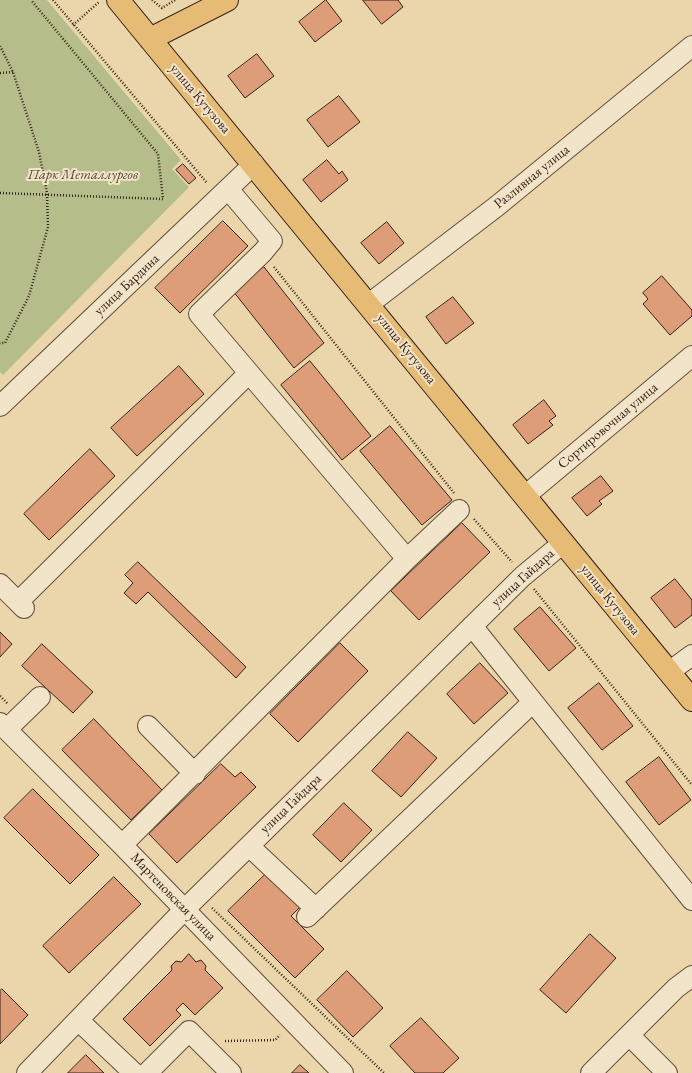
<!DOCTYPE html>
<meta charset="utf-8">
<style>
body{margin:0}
canvas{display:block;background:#ebd6ac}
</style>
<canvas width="692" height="1073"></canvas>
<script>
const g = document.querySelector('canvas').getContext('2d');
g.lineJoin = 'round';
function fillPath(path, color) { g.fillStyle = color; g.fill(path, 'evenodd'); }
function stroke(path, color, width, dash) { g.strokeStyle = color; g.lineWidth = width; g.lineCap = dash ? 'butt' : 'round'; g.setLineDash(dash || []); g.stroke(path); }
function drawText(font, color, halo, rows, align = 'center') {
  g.font = font + ' "EB Garamond",serif'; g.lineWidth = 4; g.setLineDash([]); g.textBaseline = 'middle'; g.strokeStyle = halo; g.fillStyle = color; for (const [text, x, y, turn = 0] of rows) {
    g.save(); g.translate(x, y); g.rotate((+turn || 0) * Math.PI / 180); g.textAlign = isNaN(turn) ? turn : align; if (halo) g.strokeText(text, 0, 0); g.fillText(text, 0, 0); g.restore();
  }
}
const green = new Path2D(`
 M0,0H47L181,160L172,169L189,187L3,375L0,372Z`);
const building = new Path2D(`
 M326,0L342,21L315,42L299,22Z
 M363,0H398L403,7L382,24Z
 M257,54L274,76L245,98L228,76Z
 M339,96L360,122L328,147L307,120Z
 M327,160L339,174L342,171L348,180L321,202L303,180Z
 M183,164L196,178L189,184L176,170Z
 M223,221L248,246L180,313L155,288Z
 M387,222L404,243L379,264L361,243Z
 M264,267L324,343L294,368L233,291Z
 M662,276L692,310V316L670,335L643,304L648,299L643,293Z
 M453,297L474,323L446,344L426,317Z
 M310,361L371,436L342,460L281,385Z
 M179,366L204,394L137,456L111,428Z
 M544,400L556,416L549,421L553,425L528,444L513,425Z
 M390,426L452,500L422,525L360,451Z
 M90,449L115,476L49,540L24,514Z
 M601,476L613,491L599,501L602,504L587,516L572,498Z
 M462,523L490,552L419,620L391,591Z
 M138,562L246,667L236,678L148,592L136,604L124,593L133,583L125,575Z
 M675,579L692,600V615L675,628L651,598Z
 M540,607L576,648L549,671L514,629Z
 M0,632L12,644L0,657Z
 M340,643L368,671L298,742L270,714Z
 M42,644L93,692L73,713L22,666Z
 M480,663L508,693L474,724L447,694Z
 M599,683L633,726L602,750L568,708Z
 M94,719L162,790L131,820L62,750Z
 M408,732L437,758L401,797L372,771Z
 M659,757L691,800L659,825L626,782Z
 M221,764L235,777L241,772L256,787L177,863L149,834Z
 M33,789L99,855L70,884L4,818Z
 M344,803L372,830L341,862L313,835Z
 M270,870L303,904L291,916L324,949L295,978L228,911Z
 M114,877L141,904L69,973L43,946Z
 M590,934L616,958L566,1013L540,990Z
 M189,954L196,962L201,960L206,966L205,970L223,988L195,1015L183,1003L176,1010L181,1015L150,1046L123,1019L172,970L171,966L176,961L181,962Z
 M347,971L383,1008L353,1037L317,1000Z
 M2,989L28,1015L0,1044V991Z
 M421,1018L459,1058L443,1073H415L390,1046Z
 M86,1055L104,1073H68Z
 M300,1065L309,1073H292Z`);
const path = new Path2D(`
 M53,0L207,183
 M152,0L162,8L175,0
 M73,25L99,2
 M0,46L13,72L39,152L47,193L48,227L29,296L5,343H0
 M0,73L13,72
 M0,193L163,199L158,154L31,0
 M274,267L454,493
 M474,519L512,562
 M534,589L692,785
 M0,696L8,704
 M212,908L384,1073
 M225,1041L275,1040L280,1035`);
const minor = new Path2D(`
 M228,189L272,241L263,252L199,314L407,559
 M369,304L497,206L692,46
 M0,406L254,164
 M525,496L692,356
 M0,584L24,608
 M18,602L249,373
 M472,626L692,900
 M669,672L692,655
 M0,723L122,845L343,1073
 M148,726L195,774
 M7,729L40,697
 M122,845L407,559L459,510
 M249,846L316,909
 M307,917L533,702
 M78,1020L134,1073
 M629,1035L667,1073
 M27,1073L185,909L523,576L563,543
 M147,1073L189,1031L231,1073
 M591,1073L676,988L692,976`);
const major = new Path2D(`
 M118,0L692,700
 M150,39L227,0`);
const streetNames = [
 ["улица Кутузова",200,99,50],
 ["Разливная улица",532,177,-39],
 ["улица Бардина",127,285,-43],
 ["улица Кутузова",406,349,51],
 ["Сортировочная улица",608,426,-40],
 ["улица Гайдара",523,578,-42],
 ["улица Кутузова",610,600,51],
 ["улица Гайдара",291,804,-44],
 ["Мартеновская улица",173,897,46]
];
const parkNames = [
 ["Парк Металлургов",83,175]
];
fillPath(green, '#b5be8b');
fillPath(building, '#de9d79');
stroke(building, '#372116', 1);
stroke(minor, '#644e3c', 22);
stroke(major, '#372116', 24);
stroke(path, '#372116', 2.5, [1, 2]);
stroke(minor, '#f2e4c9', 20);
stroke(major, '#e6bb76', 22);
drawText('14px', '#372116', '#f2e4c9', streetNames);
drawText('italic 14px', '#564833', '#f2e4c9', parkNames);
</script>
